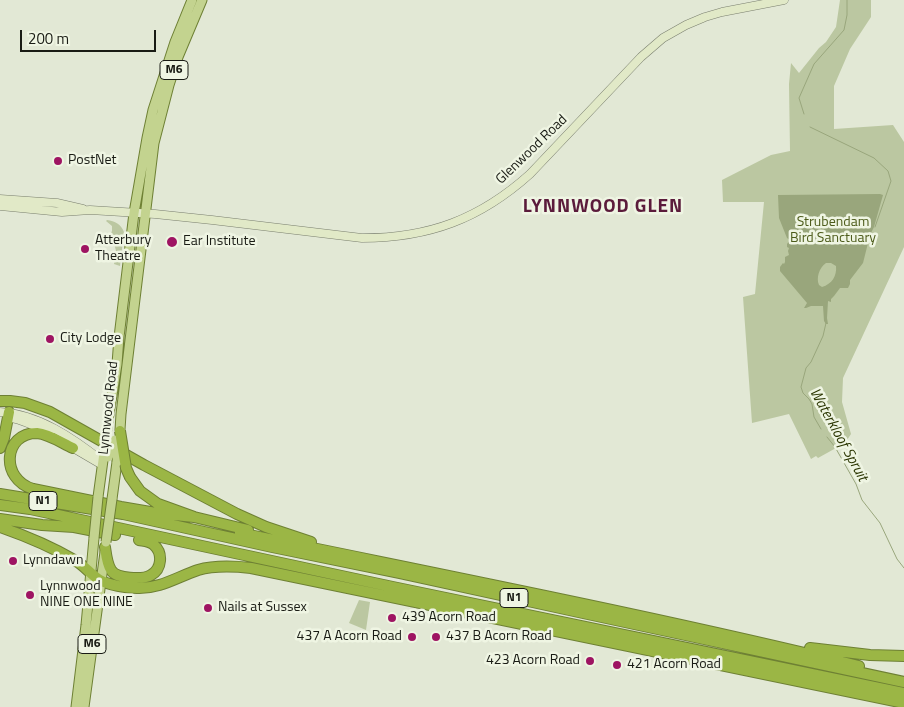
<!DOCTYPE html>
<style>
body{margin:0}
#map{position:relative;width:904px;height:707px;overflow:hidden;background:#e2e8d5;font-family:"Titillium Web",sans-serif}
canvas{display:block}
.scale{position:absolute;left:20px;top:30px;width:136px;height:22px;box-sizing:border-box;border:2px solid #191b14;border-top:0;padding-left:6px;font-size:15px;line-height:18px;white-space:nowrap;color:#191b14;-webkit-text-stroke:4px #eff5e3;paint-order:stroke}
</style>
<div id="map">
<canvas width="904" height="707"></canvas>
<div class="scale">200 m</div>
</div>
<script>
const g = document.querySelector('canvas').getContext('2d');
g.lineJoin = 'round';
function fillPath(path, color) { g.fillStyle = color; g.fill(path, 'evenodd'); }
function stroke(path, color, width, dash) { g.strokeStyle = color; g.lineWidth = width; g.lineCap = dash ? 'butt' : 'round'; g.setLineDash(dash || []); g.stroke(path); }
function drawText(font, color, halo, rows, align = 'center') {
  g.font = font + ' "Titillium Web",sans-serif'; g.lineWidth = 5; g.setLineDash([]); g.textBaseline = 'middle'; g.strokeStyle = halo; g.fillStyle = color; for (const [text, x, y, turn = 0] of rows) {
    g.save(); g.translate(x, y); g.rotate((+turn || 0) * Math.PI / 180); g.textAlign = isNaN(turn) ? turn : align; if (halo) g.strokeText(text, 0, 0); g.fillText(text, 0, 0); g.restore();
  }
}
const green = new Path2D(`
 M840,0H871V17L850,49L834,86V129L893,125L904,142V247L843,378L842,402L851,434L845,443L818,458L816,456L811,459L789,414L752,423L743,297L755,294L764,202H723L722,180L771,155L790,151L789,84L791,63L799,73L819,48L826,42L836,27Z
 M107,220C115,221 121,224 124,232L120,266L114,264L116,251L114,243L115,242L113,237L110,235L112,231V226L106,221Z
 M359,600L370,602L366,630L349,623Z`);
const water = new Path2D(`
 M880,194L883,195L874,227L870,235L863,263L850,280V284L848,288H840L834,296L831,299V302L828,301L827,318L828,324H826L824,321L823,306H811L806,308H804L807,303L780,271V267L783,263L784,264L785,262V257L789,255L788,251L789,248L787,247V244L790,240L787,238L779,218L778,195ZM826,263H831L836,266C837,276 832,284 822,287L819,285C816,278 819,268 826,263Z`);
const stream = new Path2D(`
 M804,114L799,98L814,64L844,30L847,15V0
 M810,127L874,158L888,171L891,181L875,227
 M821,429L814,417L812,404L809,399L803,393L801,387L806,368L811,362L823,336L826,323
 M827,437L835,447L856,484L862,500L880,523L897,559L904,568`);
const secondary = new Path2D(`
 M0,199L57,203L83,209
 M0,206L62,212L90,210L155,214L212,220L362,238C429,238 480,219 530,174L641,57L663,38L686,25L705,17L722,12L784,0
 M0,412C38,414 73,438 102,461
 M12,418C26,421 37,427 50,433
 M70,446L99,463`);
const primary = new Path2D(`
 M107,427L117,364L119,337L134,213L147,138L153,110L175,42L192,0
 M120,430L121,414L154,143L169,85L178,57L202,0
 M98,497L104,453
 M112,499L117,462
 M76,707L86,625L94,538
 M84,707L105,552`);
const highway = new Path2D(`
 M0,401H10L25,403L50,412L144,465L237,514L266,527L311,542
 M0,448L4,438L9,412
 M73,448C62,443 49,434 37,433C3,433 0,479 33,489L121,507L156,513L194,517
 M130,477L140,491L158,504L194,517L248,530
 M0,494L123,514L272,547L400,573L583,613L904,682
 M0,505L30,509L393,587L904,693
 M0,519L42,525L74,527L115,535
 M0,527C26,536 52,547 76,561C85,566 91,575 100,580C108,585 127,588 137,588C160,589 177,577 198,570C215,565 233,566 251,568L904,703
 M240,533C447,576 654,616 859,666
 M105,547C106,554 107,564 111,570C116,579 143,580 151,575C162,569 163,553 154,545C150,541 144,541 139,540
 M810,648L870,655L904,656`);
const primaryBridge = new Path2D(`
 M104,453L107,427
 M108,457L112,449L115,440
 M117,462L119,440
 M94,538L98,497
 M106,542L112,499`);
const highwayBridge = new Path2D(`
 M120,431L126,468L130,477`);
const markers = [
 [58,161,5,"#9e1462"],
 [172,242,6,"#9e1462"],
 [85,249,5,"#9e1462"],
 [50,339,5,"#9e1462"],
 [13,561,5,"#9e1462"],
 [30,595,5,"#9e1462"],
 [208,608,5,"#9e1462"],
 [392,618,5,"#9e1462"],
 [412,637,5,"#9e1462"],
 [436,637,5,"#9e1462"],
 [590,661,5,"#9e1462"],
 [617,665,5,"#9e1462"]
];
const shields = [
 [174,70,28],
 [43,501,28],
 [514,598,28],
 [92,644,28]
];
const shieldNames = [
 ["M6",174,70],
 ["N1",43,501],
 ["N1",514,598],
 ["M6",92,644]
];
const streetNames = [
 ["Glenwood Road",532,150,-44],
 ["Lynnwood Road",109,408,-84]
];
const poiNames = [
 ["PostNet",68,161],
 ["Atterbury",95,241],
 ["Theatre",95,257],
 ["Ear Institute",183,242],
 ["City Lodge",60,339],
 ["Lynndawn",23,561],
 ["Lynnwood",40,587],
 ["NINE ONE NINE",40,603],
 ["Nails at Sussex",218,608],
 ["439 Acorn Road",402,618],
 ["437 A Acorn Road",402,637,"right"],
 ["437 B Acorn Road",446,637],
 ["423 Acorn Road",580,661,"right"],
 ["421 Acorn Road",627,665]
];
const parkNames = [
 ["Strubendam",833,223],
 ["Bird Sanctuary",833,239]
];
const waterNames = [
 ["Waterkloof Spruit",838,435,61]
];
const districtNames = [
 ["LYNNWOOD GLEN",603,207]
];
fillPath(green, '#bbc7a1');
fillPath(water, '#99a67c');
stroke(stream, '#99a67c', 1);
stroke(secondary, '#797e6e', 9);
stroke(primary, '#6e8034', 11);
stroke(highway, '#6e8034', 12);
stroke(secondary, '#e1e9c7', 8);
stroke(primary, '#c3d38f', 9);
stroke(highway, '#9bb645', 10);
stroke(primaryBridge, '#6e8034', 11, []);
stroke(highwayBridge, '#6e8034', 12, []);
stroke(primaryBridge, '#c3d38f', 9);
stroke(highwayBridge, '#9bb645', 10);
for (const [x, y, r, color] of markers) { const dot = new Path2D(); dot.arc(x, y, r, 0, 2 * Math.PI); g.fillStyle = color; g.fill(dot); stroke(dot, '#eff5e3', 2); }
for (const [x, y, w] of shields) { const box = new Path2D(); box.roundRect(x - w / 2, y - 9.5, w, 19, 4); g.fillStyle = '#eff5e3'; g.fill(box); stroke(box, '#191b14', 1); }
drawText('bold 12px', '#191b14', null, shieldNames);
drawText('14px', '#191b14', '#eff5e3', streetNames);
drawText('14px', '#191b14', '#eff5e3', poiNames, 'left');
drawText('14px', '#4c5b1a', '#eff5e3', parkNames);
drawText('italic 15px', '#2c3703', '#eff5e3', waterNames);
g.letterSpacing = '1px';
drawText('bold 19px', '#5b1b3b', '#eff5e3', districtNames);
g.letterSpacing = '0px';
</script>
